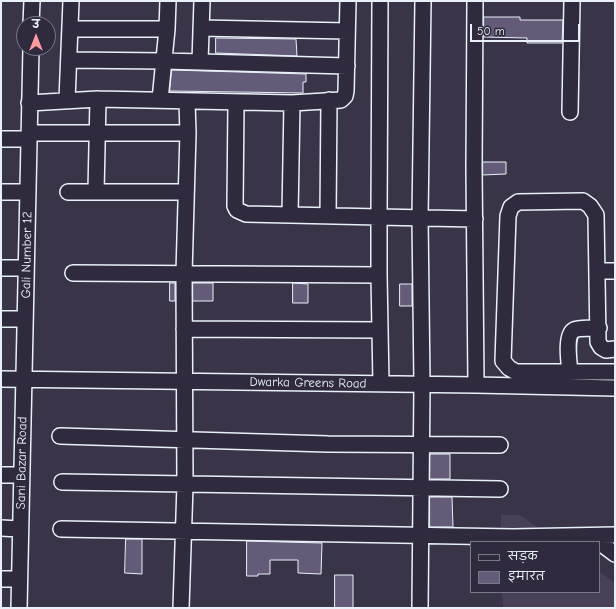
<!DOCTYPE html>
<meta charset="utf-8">
<style>
body{margin:0}
#map{position:relative;width:616px;height:609px;overflow:hidden;background:#3a3449;font-family:"Comic Neue","Playpen Sans Deva",sans-serif}
canvas{display:block}
.frame{position:absolute;inset:0;border:2px solid #e8f1f8;pointer-events:none}
.legend{position:absolute;left:470px;top:541px;width:130px;height:52px;box-sizing:border-box;background:#2f2a3d;border:1px solid #797a88;margin:0;padding:5px 7px;list-style:none;font-size:12px;color:#e8f1f8}
.legend li{display:flex;align-items:center;gap:8px;height:20px}
.legend b{width:20px;border:1px solid #797a88}
.north{position:absolute;left:16px;top:16px;width:40px;height:40px;box-sizing:border-box;background:#2f2a3d;border:1px solid #797a88;border-radius:50%;rotate:0deg;font-size:11px;font-weight:700;line-height:16px;text-align:center;color:#e8f1f8}
.north::after{content:'';display:block;margin:auto;width:14px;height:18px;background:#ff9aa2;clip-path:polygon(50% 0,100% 100%,50% 72%,0 100%)}
.scale{position:absolute;left:470px;top:24px;width:110px;height:18px;box-sizing:border-box;border:2px solid #e8f1f8;border-top:0;padding-left:5px;font-size:12px;line-height:14px;white-space:nowrap;color:#e8f1f8;-webkit-text-stroke:3px #2f2a3d;paint-order:stroke}
</style>
<div id="map">
<canvas width="616" height="609"></canvas>
<div class="frame"></div>
<ul class="legend">
<li><b style="height:5px;background:#2f2a3d"></b>सड़क</li>
<li><b style="height:11px;background:#645b79"></b>इमारत</li>
</ul>
<div class="north">उ</div>
<div class="scale">50 m</div>
</div>
<script>
const g = document.querySelector('canvas').getContext('2d');
g.lineJoin = 'round';
function fillPath(path, color) { g.fillStyle = color; g.fill(path, 'evenodd'); }
function stroke(path, color, width, dash) { g.strokeStyle = color; g.lineWidth = width; g.lineCap = dash ? 'butt' : 'round'; g.setLineDash(dash || []); g.stroke(path); }
function drawText(font, color, halo, rows, align = 'center') {
  g.font = font + ' "Comic Neue",sans-serif'; g.lineWidth = 3; g.setLineDash([]); g.textBaseline = 'middle'; g.strokeStyle = halo; g.fillStyle = color; for (const [text, x, y, turn = 0] of rows) {
    g.save(); g.translate(x, y); g.rotate((+turn || 0) * Math.PI / 180); g.textAlign = isNaN(turn) ? turn : align; if (halo) g.strokeText(text, 0, 0); g.fillText(text, 0, 0); g.restore();
  }
}
const built = new Path2D(`
 M501,515H520L558,542H501Z
 M599,571L615,583V608H503L502,592H599Z`);
const building = new Path2D(`
 M484,17H520V20H563L562,43H527V38L484,37Z
 M216,38L296,39L297,56L216,53Z
 M172,70L306,74V82H303V93L170,91Z
 M483,162H506V174L483,175Z
 M170,283H175V301H170Z
 M193,283H213V301H193Z
 M293,283L308,284V303H293Z
 M400,284H412V306H400Z
 M430,454H450V479H430Z
 M430,497H452L453,527H430Z
 M126,539H142V574L125,573Z
 M247,541L322,543L321,574L298,573V560H270V574H258V576H247Z
 M335,575H353V608H335Z`);
const minor = new Path2D(`
 M475,1L474,168L476,385
 M31,24L32,1
 M201,28L347,31
 M70,29H167
 M69,60L164,61L347,66
 M200,62L202,1
 M67,100L71,1
 M160,100L167,29L168,1
 M29,103L98,99L292,103L341,100L345,96L346,91L348,1
 M236,103L235,206L237,210L246,214L379,217L380,1
 M570,112L572,1
 M29,133H188
 M1,139H29
 M1,192H28
 M68,192H186
 M96,192L98,99
 M290,215L292,103
 M328,216L329,100
 M1,268H26
 M598,271H615
 M73,273L379,275V217L475,219
 M379,275L381,384
 M1,319H25
 M599,328C591,329 580,327 574,330C565,335 569,362 570,372H516L509,368L503,361L508,216L511,207L518,202L583,201L590,206L596,215L598,342L601,347L606,350L615,349
 M184,329L380,330
 M570,372H615
 M1,379L476,385L615,388
 M60,436L328,444L500,445
 M1,475H22
 M62,482L500,489
 M1,528L20,529
 M61,529L513,537L615,535
 M591,536L615,554
 M1,579H19
 M19,608L31,48
 M181,608L185,485L184,273L188,133L187,102
 M420,608L422,384L420,218L423,1`);
const streetNames = [
 ["Gali Number 12",27,255,-89],
 ["Dwarka Greens Road",308,383,1],
 ["Sani Bazar Road",22,463,-89]
];
fillPath(built, '#474057');
fillPath(building, '#645b79');
stroke(building, '#e8f1f8', 1);
stroke(minor, '#e8f1f8', 18);
stroke(minor, '#2f2a3d', 15);
drawText('13px', '#e8f1f8', '#2f2a3d', streetNames);
</script>
